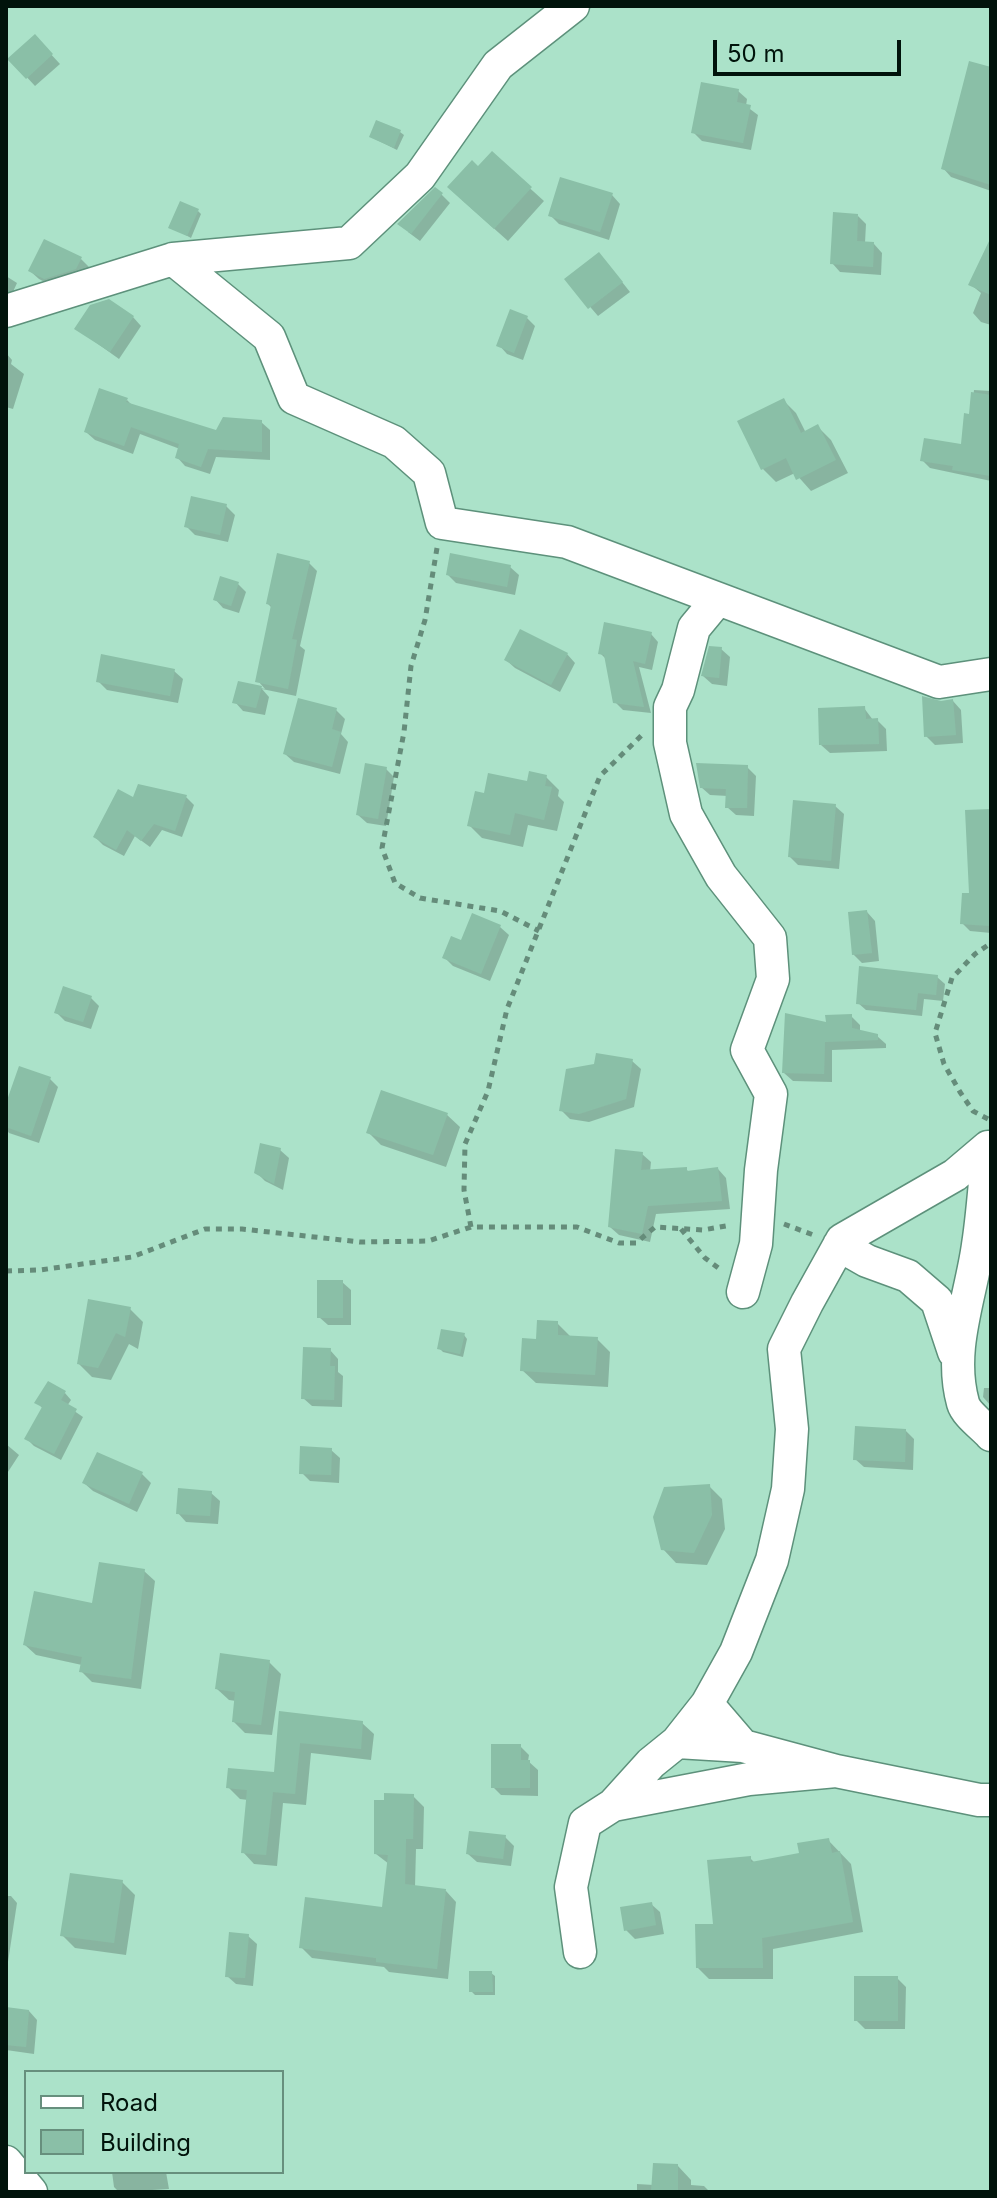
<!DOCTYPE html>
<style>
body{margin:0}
#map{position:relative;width:997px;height:2198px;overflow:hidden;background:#abe2c9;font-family:Inter,sans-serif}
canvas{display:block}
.frame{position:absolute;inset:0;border:8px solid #01130b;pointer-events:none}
.legend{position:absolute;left:24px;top:2070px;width:260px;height:104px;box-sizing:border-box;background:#abe2c9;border:2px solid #678f7d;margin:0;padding:10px 14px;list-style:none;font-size:24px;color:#01130b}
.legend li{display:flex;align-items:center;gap:16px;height:40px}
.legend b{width:40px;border:2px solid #678f7d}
.scale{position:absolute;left:713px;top:40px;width:188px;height:36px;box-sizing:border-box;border:4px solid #01130b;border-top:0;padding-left:10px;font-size:24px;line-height:28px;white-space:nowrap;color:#01130b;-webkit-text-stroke:6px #abe2c9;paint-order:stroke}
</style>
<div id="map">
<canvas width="997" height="2198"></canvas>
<div class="frame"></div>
<ul class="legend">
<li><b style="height:10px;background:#fff"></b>Road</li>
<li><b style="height:22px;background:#8abfa7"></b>Building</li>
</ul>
<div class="scale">50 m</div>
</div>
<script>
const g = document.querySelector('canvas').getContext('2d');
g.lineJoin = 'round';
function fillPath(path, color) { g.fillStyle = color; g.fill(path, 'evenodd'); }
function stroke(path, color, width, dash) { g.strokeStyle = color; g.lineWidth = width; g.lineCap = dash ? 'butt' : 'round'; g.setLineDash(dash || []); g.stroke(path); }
const shadow = new Path2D(`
 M35,37L60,64L35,86L10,59Z
 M991,69V191L951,177L943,168Z
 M738,91L747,99L746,106L758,115L751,150L702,141L693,132Z
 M400,132L404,135L397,150L371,137Z
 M492,154L544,201L508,241L462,200L478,169Z
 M441,194L450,203L420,241L408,232Z
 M612,195L620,204L609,240L559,224L550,215Z
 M198,211L201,214L191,238L171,227Z
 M858,216L866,224L865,243L874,244L882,253L881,275L840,272L832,263Z
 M81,259L89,267L84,278L54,287L39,279L30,271Z
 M991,262V325L981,322L973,313L981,293L970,284Z
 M607,263L630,292L598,316L567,280Z
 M6,276L17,283L12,294L6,296Z
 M133,317L141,326L119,359L77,329Z
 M526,317L535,326L523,360L507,354L499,345Z
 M6,353L12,360L11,364L24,374L13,409L6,407Z
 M974,390L991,391V481L930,468L923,461L962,446L971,416Z
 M127,400L133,406L218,433L261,422L270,430V460L216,457L210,474L185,466L177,457L180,449L140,434L133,454L95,440L86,432Z
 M783,400L796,413L806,433L818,427L831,440L848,473L811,491L795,473L776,482L763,469L740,421Z
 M226,506L235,515L228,542L195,535L186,526Z
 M309,563L317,571L300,646L305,650L296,696L262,689L269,697L265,715L243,711L235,702L239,683L265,689L258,681L272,608L268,604Z
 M510,567L519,575L515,595L456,583L448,575Z
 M238,584L246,592L239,613L223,608L215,599Z
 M651,634L658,642L652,670L639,667L651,713L623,710L615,702L607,660L600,653Z
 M721,649L730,657L727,686L712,684L703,676Z
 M567,654L575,663L560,692L515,668L506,660Z
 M174,671L183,679L178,703L107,690L98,681Z
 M953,701L961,710L963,743L935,745L926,736L941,703Z
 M864,708L873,720H877L886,729L887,751L830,753L821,745Z
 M336,710L345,719L341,734L348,742L340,774L294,762L285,754Z
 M747,767L756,776L754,816L736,815L727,807L728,796L710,795L701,787Z
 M386,769L394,777L386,826L367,823L358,815Z
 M546,777L559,790L558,796L564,802L557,831L528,825L523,847L482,838L469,825L485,796Z
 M186,797L194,805L182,837L162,830L150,847L135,836L124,856L103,845L95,837L134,800Z
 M835,806L844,814L839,869L798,865L790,857Z
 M991,811V933L970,931L962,923Z
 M867,912L875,921L879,961L862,963L853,954Z
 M473,916L500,927L509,935L490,981L453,966L444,957L462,943Z
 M937,977L945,984L943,1001L924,999L922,1016L866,1010L858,1003Z
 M91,998L99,1006L91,1029L65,1021L56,1012Z
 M851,1016L860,1025V1032L877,1036L886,1044V1048L832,1050V1082L793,1081L784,1073L828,1024Z
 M632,1061L641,1069L634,1107L589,1122L570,1119L561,1110Z
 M50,1079L58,1087L39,1143L9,1133L6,1129V1109Z
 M446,1114L460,1127L446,1167L381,1145L368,1132Z
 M280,1150L289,1158L283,1190L265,1181L256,1172Z
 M642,1154L651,1162L650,1172L686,1169L689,1172L718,1169L726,1178L730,1209L656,1214L650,1242L619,1235L610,1227Z
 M342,1282L351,1290V1325H328L319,1317Z
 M130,1309L143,1322L138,1349L129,1344L111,1380L92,1377L79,1364Z
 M557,1323L570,1336L597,1339L610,1352L608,1387L536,1383L522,1370Z
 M464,1335L467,1339L463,1357L443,1352L439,1348Z
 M330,1350L338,1359V1372L343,1376L342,1407L312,1406L303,1398Z
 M984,1388H991V1406L983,1397Z
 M65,1393L71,1400L67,1406L83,1417L61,1460L34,1446L27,1439L43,1409L37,1402Z
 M905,1430L914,1439L913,1470L864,1467L855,1459Z
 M6,1444L19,1455L6,1475Z
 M331,1450L340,1458L339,1483L310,1481L302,1473Z
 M98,1454L142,1474L151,1483L137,1512L93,1491L84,1483Z
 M709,1486L722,1499L725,1529L707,1565L676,1563L663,1549Z
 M211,1493L220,1501L218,1524L186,1522L178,1513Z
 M144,1571L155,1581L141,1689L92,1682L81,1671L82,1665L36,1655L25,1645L94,1605Z
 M269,1662L281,1674L272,1735L245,1733L234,1722L236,1701L229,1700L217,1689Z
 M281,1713L362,1723L374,1734L371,1760L311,1753L306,1805L283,1803L277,1866L254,1864L243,1852L248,1800L240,1799L228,1787L276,1774Z
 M520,1746L529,1755L528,1761L538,1770V1796L501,1795L493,1787Z
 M413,1796L424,1807L423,1849H416L415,1887L446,1891L456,1902L448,1979L389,1972L384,1967L312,1958L301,1947L384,1909L389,1864L376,1854Z
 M505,1837L514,1846L511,1866L477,1862L468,1854Z
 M828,1840L851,1864L863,1932L773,1949V1979H709L698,1968L715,1926L750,1858L755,1863L801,1855Z
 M122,1882L135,1895L126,1955L75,1948L62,1935Z
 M6,1896H11L17,1903L6,1975Z
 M651,1904L660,1912L664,1934L635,1939L626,1930Z
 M248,1936L257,1944L253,1986L236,1984L227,1976Z
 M491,1973L495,1976V1995H475L471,1991Z
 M897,1978L906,1987L905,2029H865L856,2020Z
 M6,2009L29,2011L37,2020L34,2054L6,2050Z
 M678,2166L691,2180V2185L704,2186L710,2192H637V2184L654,2185Z
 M112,2172H166L169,2189L119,2192L114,2187Z`);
const building = new Path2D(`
 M35,34L53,54L26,79L7,59Z
 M969,61L991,67V185L941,169Z
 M701,82L739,89L737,102L751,105L743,143L691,133Z
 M376,120L401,130L394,148L369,137Z
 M492,151L532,187L494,229L447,187L472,160L478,166Z
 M560,177L613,193L600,232L548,216Z
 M435,187L443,193L411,234L397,224Z
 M180,201L199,209L187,236L168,228Z
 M833,212L858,214L857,241L874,242L873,267L830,264Z
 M991,237V295L968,285Z
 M44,239L82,257L76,269L44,279L28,271Z
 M599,252L623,282L588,309L564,279Z
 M109,299L134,316L110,352L74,329L90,305Z
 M510,309L528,316L514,353L496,346Z
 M99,388L128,398L126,402L216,430L223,417L262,420V452L208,449L201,467L175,458L179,444L131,427L124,446L84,432Z
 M971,392L991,395V476L952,470L953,466L920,461L924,438L961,444L964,413L969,414Z
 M784,398L801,433L818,424L836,460L796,480L786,458L761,470L737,421Z
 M191,496L227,504L220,535L184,527Z
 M277,553L310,561L292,639L297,640L288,689L255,682L271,605L266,604Z
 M450,553L511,565L507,587L446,575Z
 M220,576L239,582L231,606L213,600Z
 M604,622L652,632L645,664L633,661L644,707L613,703L604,655L598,654Z
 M520,629L568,653L551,685L504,660Z
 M709,646L722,647L719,678L701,676Z
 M101,654L175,669L170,696L96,682Z
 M238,681L262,686L256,708L232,703Z
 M922,696L941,701L953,699L956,735L924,737Z
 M298,698L337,708L332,729L341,732L332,767L283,754Z
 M865,706L866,719L878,718L879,744L819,745L818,708Z
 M365,763L387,767L378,819L356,815Z
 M696,763L748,765L747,808H725L726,789L700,788Z
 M529,771L547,775L545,786L552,787L544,820L515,813L510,835L467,826L475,791L484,793L488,773L527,781Z
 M138,784L187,795L175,831L154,824L141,841L127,830L116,850L93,837L118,789L133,797Z
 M793,800L836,804L831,861L788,857Z
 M991,809V926L960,924L962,893H969L965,810Z
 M867,910L872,953L852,955L848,912Z
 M472,913L501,925L481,974L442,958L451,936L461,940Z
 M859,966L938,975L936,995L918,993L916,1010L856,1004Z
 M63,986L92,996L83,1022L54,1013Z
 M785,1013L826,1022L825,1015L852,1014V1028L878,1034V1040L825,1042L824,1074L782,1073Z
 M596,1053L633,1059L626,1099L579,1114L559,1111L566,1069L594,1064Z
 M19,1066L51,1077L31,1136L6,1127V1103Z
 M381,1090L448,1113L433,1155L366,1133Z
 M260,1143L281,1148L274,1184L254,1173Z
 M615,1149L643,1152L641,1170L687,1167V1171L718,1167L722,1201L648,1206L642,1234L608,1227Z
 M317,1280H343V1318H317Z
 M88,1299L131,1307L125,1337L116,1333L98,1368L77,1364Z
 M537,1320L558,1321V1335L598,1337L595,1375L520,1371L522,1338L536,1339Z
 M441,1329L465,1333L460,1354L437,1349Z
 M303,1347L331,1348L330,1366H335L334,1400L301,1399Z
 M48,1381L66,1391L61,1400L77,1409L54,1454L24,1439L42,1407L34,1403Z
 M855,1426L906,1429L905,1462L853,1460Z
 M300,1446L332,1448L331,1475L299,1474Z
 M97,1452L143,1472L129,1504L82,1483Z
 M710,1484L712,1515L694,1553L661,1550L653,1517L664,1487Z
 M178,1488L212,1491L210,1516L176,1514Z
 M99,1562L145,1569L131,1679L79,1672L82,1657L23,1645L34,1591L92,1603Z
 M220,1653L270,1660L261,1725L232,1722L235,1692L215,1689Z
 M279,1711L363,1721L361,1749L300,1743L295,1794L273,1792L266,1855L241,1853L247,1790L226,1788L228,1768L274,1772Z
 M491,1744H521V1760H530V1788H491Z
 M384,1793L414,1794L413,1839H406L405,1884L446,1889L437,1969L376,1962V1958L299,1948L305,1897L382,1907L388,1855L374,1854V1800H384Z
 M469,1831L506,1835L503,1859L466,1854Z
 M829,1838L832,1853L840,1851L853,1922L762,1938L763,1968H696L695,1924H713L707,1860L751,1856V1862L799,1853L797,1843Z
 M70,1873L123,1880L114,1943L60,1936Z
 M652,1902L656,1925L624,1931L620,1907Z
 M229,1932L249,1934L245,1978L225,1977Z
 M469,1971H492L493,1992H469Z
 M854,1976H898V2021H854Z
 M6,2007L29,2010L26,2047L6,2045Z
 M653,2163L678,2164V2192H651Z`);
const path = new Path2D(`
 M437,548L425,620L411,666L404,732L382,848L395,883L420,898L500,911L539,931
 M988,1119L973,1111L960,1092L944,1064L935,1033L952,978L975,954L991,943
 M784,1224L816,1236
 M471,1227L464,1190L465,1144L488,1091L507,1009L600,776L644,733
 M681,1229L705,1258L721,1270
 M6,1271L40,1270L132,1257L205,1229H242L360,1242L428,1241L471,1227H577L619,1243H636L655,1227L703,1230L731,1225`);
const minor = new Path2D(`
 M173,259L269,337L294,398L394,442L429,473L442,523L567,542L939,682L991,674
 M6,311L173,259L349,243L420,176L498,65L573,6
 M718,599L694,628L678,690L670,707V743L686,814L721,876L770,938L773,979L747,1050L771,1094L761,1170L756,1244L743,1292
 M839,1245L867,1261L908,1276L937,1301L954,1352
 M707,1704L743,1746L836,1771L979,1800H991
 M677,1742L707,1704L736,1652L772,1560L788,1489L792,1429L784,1349L807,1303L842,1240L955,1175L988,1147C985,1180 983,1213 978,1245C971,1297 948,1349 963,1403C966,1414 983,1426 991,1435
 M613,1805L651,1763L677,1742L743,1746
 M580,1952L571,1887L585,1823L613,1805L749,1779L836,1771
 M6,2162L31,2192`);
fillPath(shadow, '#0003');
fillPath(building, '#8abfa7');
stroke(minor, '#5d917b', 35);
stroke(path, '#658c7a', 5, [6, 6]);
stroke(minor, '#fff', 32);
</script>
